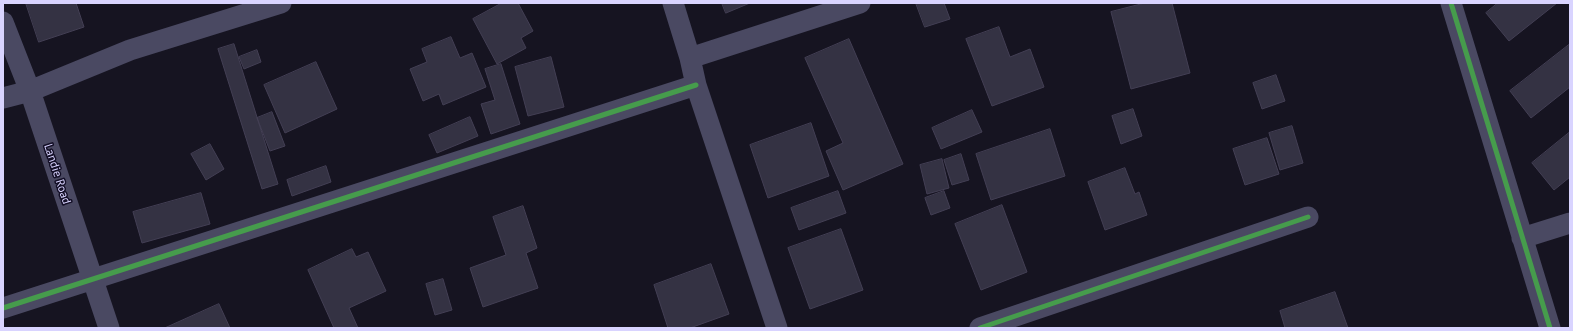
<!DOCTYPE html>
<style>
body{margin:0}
#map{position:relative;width:1573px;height:331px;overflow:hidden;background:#161421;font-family:"PT Sans",sans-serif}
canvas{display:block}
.frame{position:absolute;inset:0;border:4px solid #d9d4ff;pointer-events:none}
</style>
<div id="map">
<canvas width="1573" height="331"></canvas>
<div class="frame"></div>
</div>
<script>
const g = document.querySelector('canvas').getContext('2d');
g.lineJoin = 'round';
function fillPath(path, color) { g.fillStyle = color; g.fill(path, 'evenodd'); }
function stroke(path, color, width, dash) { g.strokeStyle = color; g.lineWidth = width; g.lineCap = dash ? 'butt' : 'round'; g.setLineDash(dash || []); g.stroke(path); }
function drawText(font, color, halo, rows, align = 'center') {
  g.font = font + ' "PT Sans",sans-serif'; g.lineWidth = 3; g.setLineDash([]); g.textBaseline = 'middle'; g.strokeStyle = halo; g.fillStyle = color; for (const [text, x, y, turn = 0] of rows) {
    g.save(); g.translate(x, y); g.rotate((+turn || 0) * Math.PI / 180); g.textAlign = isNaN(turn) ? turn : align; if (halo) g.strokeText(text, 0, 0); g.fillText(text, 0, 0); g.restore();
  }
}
const building = new Path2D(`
 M26,3H76L84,27L39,42Z
 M502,3H518L533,31L521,38L526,48L497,64L473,19Z
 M722,3H750L726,13Z
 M916,3H944L950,19L925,27Z
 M1145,3H1172L1190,73L1131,89L1111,12Z
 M1498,3H1557L1509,41L1486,13Z
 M999,27L1010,57L1030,49L1044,87L992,106L966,39Z
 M451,37L460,58L472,53L486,87L443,105L439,94L423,101L410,69L427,62L422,49Z
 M849,39L903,164L843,190L826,151L843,143L805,58Z
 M234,44L278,184L262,189L218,49Z
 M1570,44V87L1531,118L1510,91Z
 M257,50L261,62L244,69L239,57Z
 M551,57L564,107L528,116L515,67Z
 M316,62L337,109L285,133L264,85Z
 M501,64L520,124L491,134L481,104L495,100L485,69Z
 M1276,75L1285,101L1262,109L1253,83Z
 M1133,109L1142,136L1121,144L1112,116Z
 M972,110L982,132L941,149L932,128Z
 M272,112L285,146L270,151L257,118Z
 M470,117L478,136L437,153L429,135Z
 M811,123L829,176L768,198L750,145Z
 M1292,126L1303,163L1280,170L1269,133Z
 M1050,129L1065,176L991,200L976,154Z
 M1570,132V177L1554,190L1532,163Z
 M1267,138L1279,174L1245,185L1233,149Z
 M210,144L224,169L206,180L191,154Z
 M961,154L969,180L952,185L944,160Z
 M942,159L949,188L927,194L920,165Z
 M326,166L331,182L292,196L287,180Z
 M1125,168L1135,194L1139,192L1147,215L1105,230L1088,182Z
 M838,191L846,213L799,230L791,208Z
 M944,191L950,208L931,215L925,198Z
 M201,193L210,224L142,243L133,212Z
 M1002,205L1027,272L981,290L955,224Z
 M523,206L537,248L526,253L538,288L483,307L470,268L506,255L493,217Z
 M841,229L863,290L810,309L788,248Z
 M352,249L356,257L368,252L386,291L349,308L358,328H334L308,270Z
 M711,264L729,314L690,328H668L654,285Z
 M443,279L452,310L435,315L426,284Z
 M1335,292L1348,328H1285L1280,311Z
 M219,304L230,328H165Z`);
const minor = new Path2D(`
 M673,3L690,58L696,85L777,328
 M1451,3L1550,328
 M3,22L30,91L109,328
 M690,58L860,3
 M3,98L30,91L130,50L281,3
 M1522,238L1570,223
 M3,308L696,85
 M980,328L1308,217`);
const cycleway = new Path2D(`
 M1451,3L1550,328
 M3,308L696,85
 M980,328L1308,217`);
const streetNames = [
 ["Landie Road",57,174,72]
];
fillPath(building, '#343243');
stroke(building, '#433f54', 1);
stroke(minor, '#4a4962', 21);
stroke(cycleway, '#469c4c', 5);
drawText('12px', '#d9d4ff', '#130f26', streetNames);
</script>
